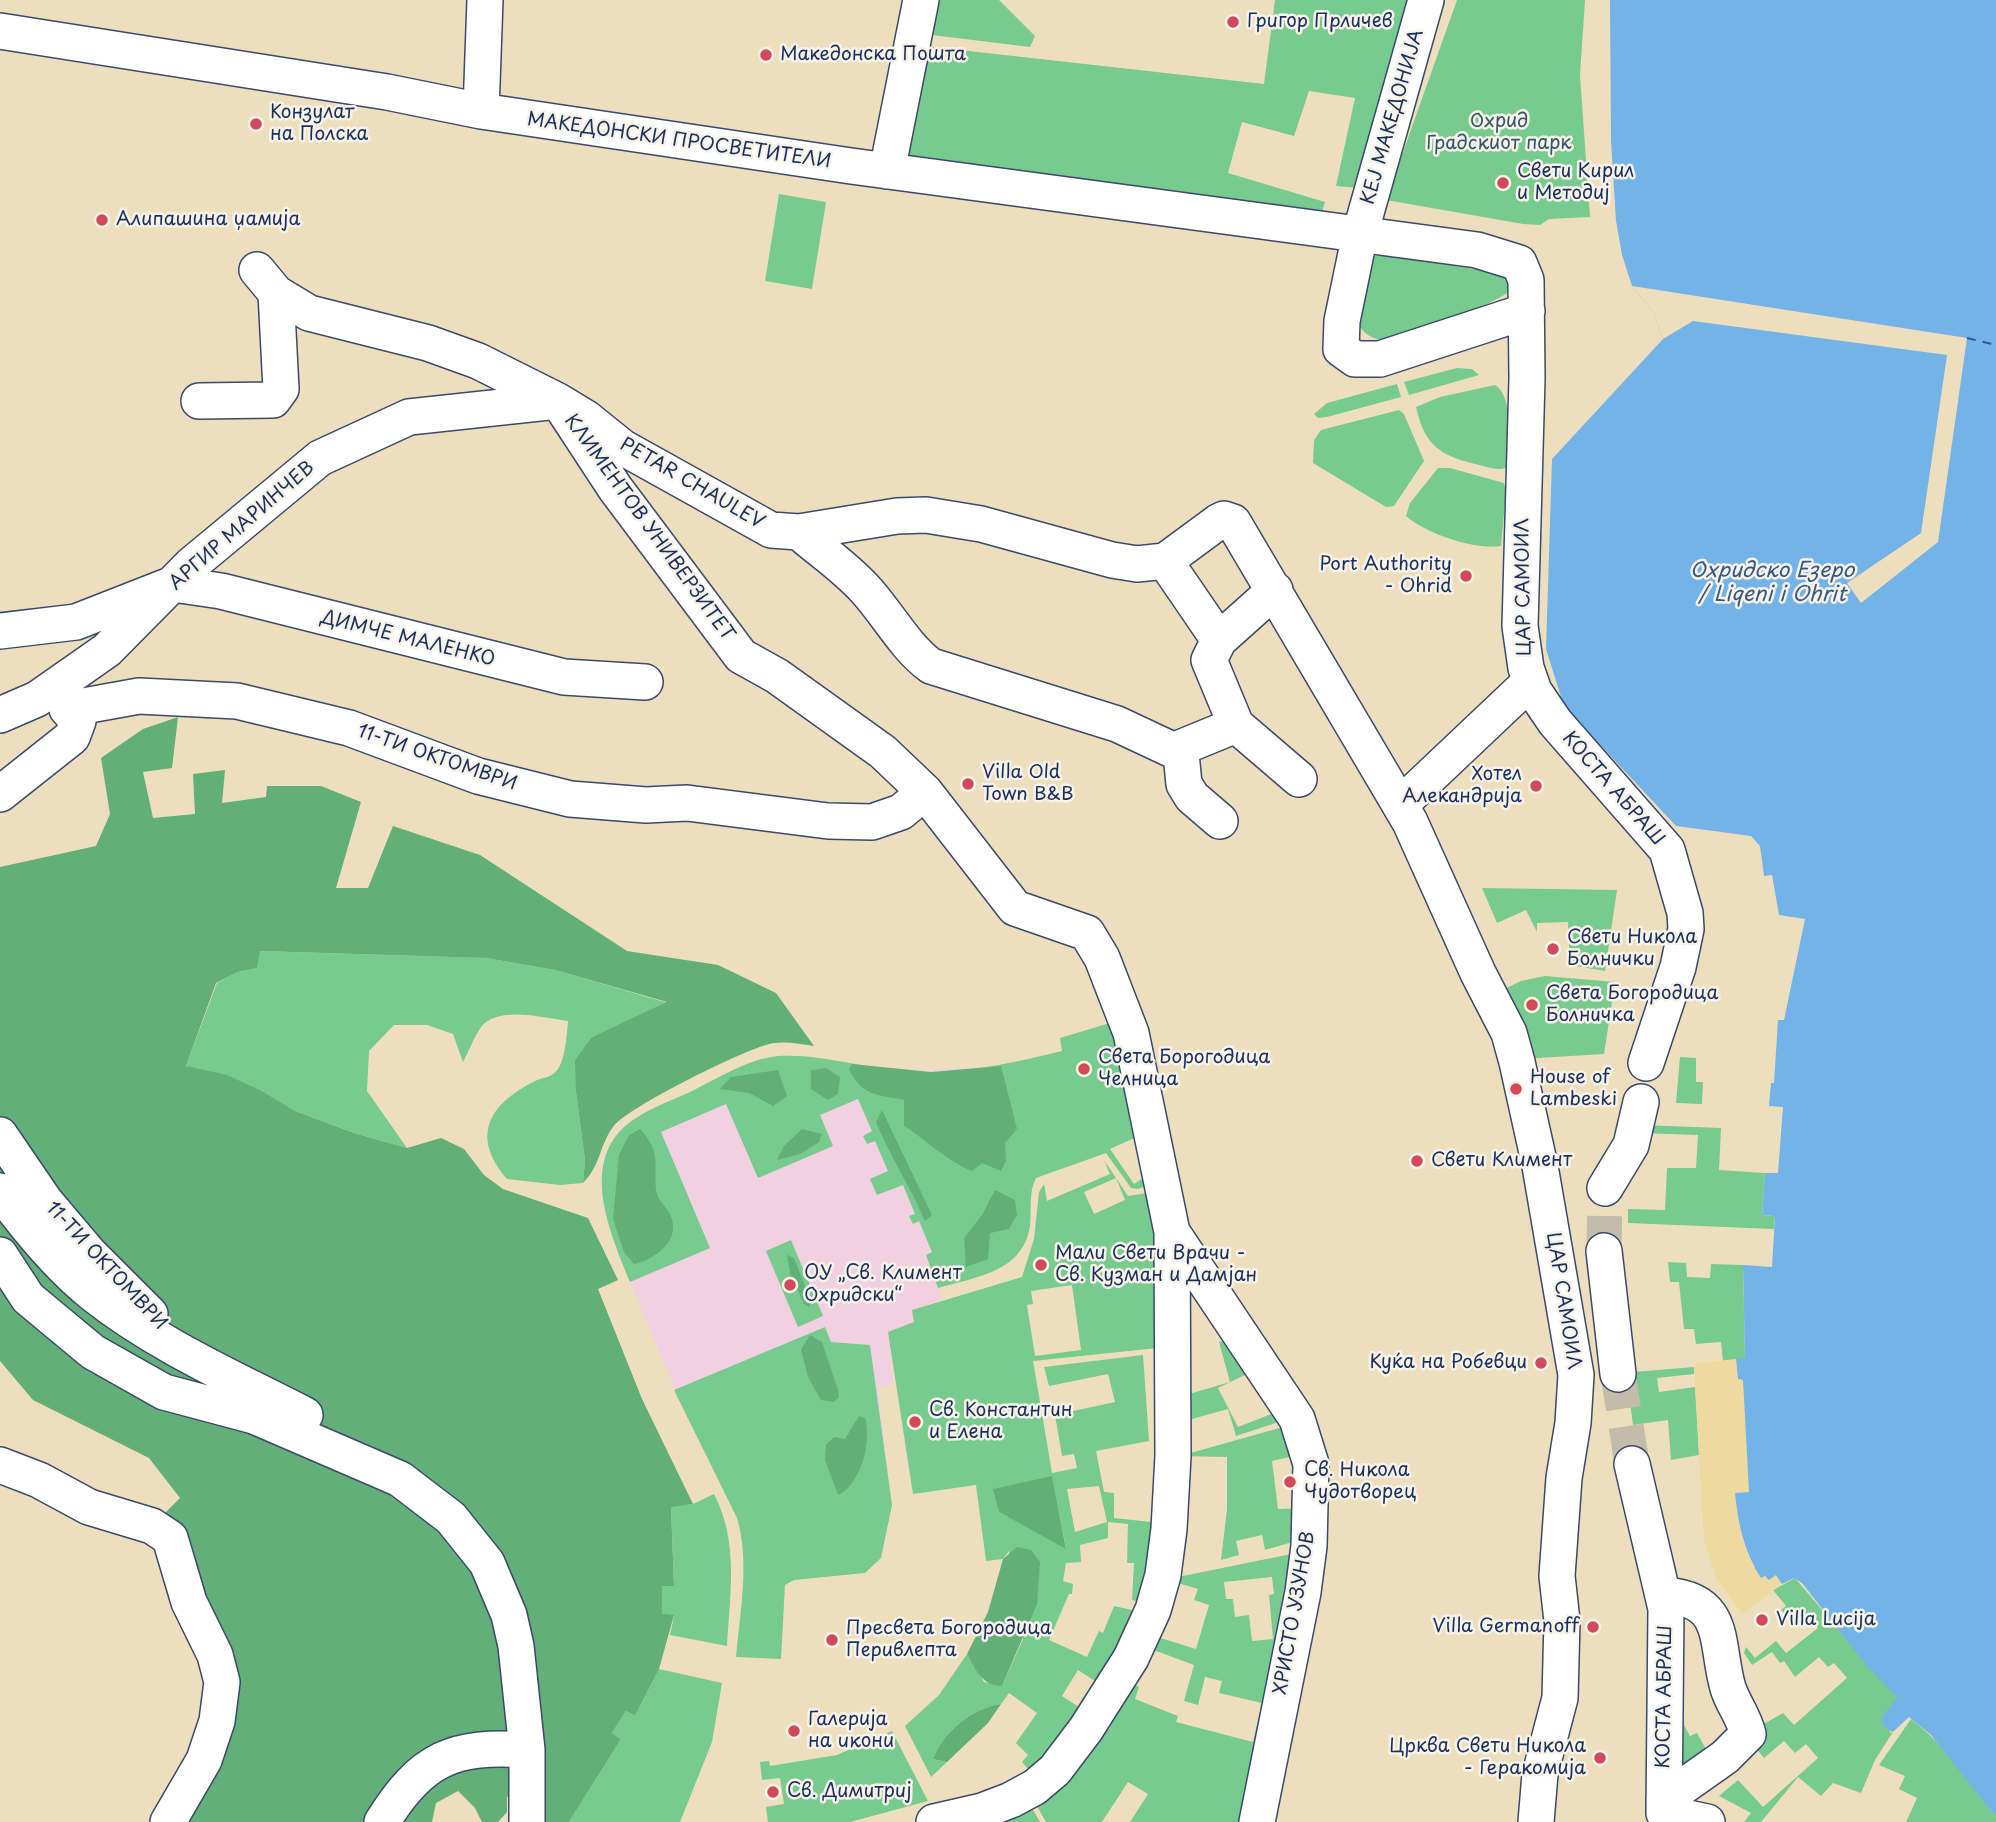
<!DOCTYPE html>
<meta charset="utf-8">
<style>
body{margin:0}
canvas{display:block;background:#eddfbd}
</style>
<canvas width="1996" height="1822"></canvas>
<script>
const g = document.querySelector('canvas').getContext('2d');
g.lineJoin = 'round';
function fillPath(path, color) { g.fillStyle = color; g.fill(path, 'evenodd'); }
function stroke(path, color, width, dash) { g.strokeStyle = color; g.lineWidth = width; g.lineCap = dash ? 'butt' : 'round'; g.setLineDash(dash || []); g.stroke(path); }
function drawText(font, color, halo, rows, align = 'center') {
  g.font = font + ' "Playpen Sans",sans-serif'; g.lineWidth = 5; g.setLineDash([]); g.textBaseline = 'middle'; g.strokeStyle = halo; g.fillStyle = color; for (const [text, x, y, turn = 0] of rows) {
    g.save(); g.translate(x, y); g.rotate((+turn || 0) * Math.PI / 180); g.textAlign = isNaN(turn) ? turn : align; if (halo) g.strokeText(text, 0, 0); g.fillText(text, 0, 0); g.restore();
  }
}
const built = new Path2D(`
 M790,1056L909,1072L1001,1066L1036,1178L1031,1190L1027,1238L1015,1260L989,1273L938,1288L942,1299L912,1310L914,1322L888,1332L894,1384L878,1387L891,1499L691,1427L630,1282L604,1208L602,1182L607,1158L613,1142L625,1126L748,1064L773,1057Z`);
const green = new Path2D(`
 M929,0H999L1035,36L1030,47L924,34Z
 M1275,0H1426L1371,189L1336,186L1355,98L1309,91L1294,136L1242,122L1228,173L1325,202L1317,228L891,170L915,45L1264,84Z
 M1457,0H1585L1580,75L1590,217L1549,219L1540,225L1523,224L1386,200Z
 M779,194L826,202L812,289L765,281Z
 M1387,255L1504,274L1509,279V292C1494,303 1406,340 1388,340C1374,341 1363,334 1357,322L1372,256Z
 M1457,368L1472,369L1479,375L1409,395L1404,382Z
 M1397,384L1401,397L1327,417L1318,418L1314,414L1327,403Z
 M1495,385C1513,394 1512,451 1506,468C1497,471 1488,467 1479,465C1441,456 1425,447 1416,407L1440,397Z
 M1399,410L1404,414L1424,461L1394,506L1386,507L1313,463L1314,440L1321,430Z
 M1438,468H1450L1504,483L1506,491L1501,546C1474,550 1427,534 1406,516L1410,503Z
 M1482,888L1617,890L1605,971L1570,965L1568,922L1537,923V932L1526,910L1497,923Z
 M259,951L486,958L555,970L668,1003L592,1037L576,1092L585,1160L583,1183L560,1185L507,1179C470,1136 489,1104 535,1081C543,1077 552,1078 558,1069C565,1059 567,1034 568,1021C545,1018 498,1005 481,1027C474,1037 469,1051 463,1062L453,1034L427,1025H394L369,1051L367,1091L407,1148L354,1133L295,1111L264,1092L186,1066L217,983L238,972L257,968Z
 M1545,976L1615,982L1604,1054L1521,1059L1494,994L1521,981Z
 M1120,1020L1141,1135L1110,1149L1134,1184L1149,1174L1152,1184L1138,1189L1131,1188L1106,1153L1036,1178C1028,1194 1032,1209 1030,1226C1023,1272 976,1277 938,1288L926,1255L932,1252L919,1221L913,1224L909,1216L915,1214L903,1185L877,1195L870,1179L888,1171L875,1141L867,1144L863,1136L872,1131L858,1099L820,1115L833,1146L758,1178L726,1104L661,1132L710,1248L630,1282C612,1237 580,1168 624,1127C642,1111 668,1102 690,1092C717,1079 747,1059 778,1056C819,1053 868,1069 910,1072C961,1075 1012,1063 1062,1051L1060,1038Z
 M1680,1057L1696,1058V1082H1703L1702,1104L1676,1103Z
 M1641,1125L1721,1128L1719,1170L1765,1173L1762,1215L1775,1216L1774,1229L1628,1223V1209L1665,1210L1667,1168H1696L1698,1135L1640,1133Z
 M1104,1160L1128,1196L1154,1192L1167,1347L1033,1361L1052,1473L1077,1468L1074,1454L1062,1456L1055,1415L1115,1402L1108,1374L1049,1386L1044,1367L1143,1355L1149,1441L1096,1451L1104,1492L1114,1493V1518L1161,1523L1148,1604L1132,1600L1134,1563H1127L1128,1524L1108,1522V1538L1080,1545L1081,1562L1066,1563L1063,1581L1073,1584L1072,1594H1069L1049,1640L1087,1657L1099,1631L1103,1633L1114,1606L1145,1613L1104,1687L1078,1670L1062,1696L1088,1713L1061,1749L1029,1770L1022,1762L1028,1755L1016,1743L1037,1713L1009,1693L1001,1704C974,1707 942,1733 933,1759L947,1762L931,1777L905,1726L939,1695L967,1654L984,1682L1002,1686L1023,1639L1009,1551L1003,1559L986,1561L976,1485L913,1494L888,1332L914,1322L912,1310L1022,1277L1034,1239L1039,1192L1044,1184L1047,1201L1110,1174ZM1116,1178L1125,1200L1094,1214L1084,1192ZM1072,1285L1081,1350L1035,1356L1027,1305L1033,1304L1031,1291ZM1052,1476V1477L1066,1548L999,1512ZM1099,1486L1107,1522L1075,1532L1067,1489Z
 M791,1240L823,1316L798,1327L766,1251Z
 M1668,1262L1686,1263L1687,1277L1710,1278L1711,1264L1743,1265L1745,1359L1723,1361L1721,1342L1696,1344L1694,1329H1684L1679,1282H1670Z
 M825,1327L831,1342L870,1345L892,1505L881,1558L865,1573L794,1580L785,1585L781,1659L736,1657C740,1612 750,1562 737,1518L674,1390Z
 M1236,1337L1288,1419L1236,1436L1228,1409L1181,1422L1179,1397L1230,1382L1219,1342ZM1257,1369L1279,1411L1238,1427L1218,1388Z
 M1694,1367V1374L1657,1378L1659,1392L1695,1387L1699,1455L1671,1460L1668,1420L1633,1425L1629,1395L1637,1394L1634,1372Z
 M1290,1425L1298,1455L1272,1461L1278,1509L1305,1508L1296,1541L1265,1550L1262,1535L1236,1541L1239,1555L1221,1560L1227,1509V1457L1180,1456Z
 M714,1494C739,1542 730,1594 727,1646L670,1635L674,1616L662,1615V1586L674,1585L671,1506L693,1504Z
 M1301,1552L1251,1822H1130L1148,1794L1128,1782L1102,1822H1046L1031,1796L1168,1579ZM1272,1577L1274,1594L1269,1595L1273,1639L1252,1641L1249,1615L1235,1617L1233,1599H1226L1224,1582ZM1171,1581L1198,1589L1194,1600L1209,1605L1196,1649L1154,1636ZM1151,1649L1194,1665L1184,1701L1198,1705L1205,1677L1222,1681L1219,1693L1262,1703L1253,1742L1176,1722L1178,1716L1135,1699L1139,1687L1135,1685Z
 M1795,1578L1897,1698L1890,1733L1893,1732L1875,1760L1861,1793L1833,1783L1821,1796L1798,1777L1761,1822H1744L1751,1813L1719,1796L1738,1780L1763,1807L1818,1758L1806,1744L1795,1753L1784,1741L1764,1758L1751,1742L1755,1729L1783,1713L1794,1725L1847,1678L1834,1663L1828,1667L1819,1657L1795,1677L1784,1661L1780,1663L1772,1652L1752,1665L1744,1653L1746,1647L1755,1658L1776,1641L1786,1653L1818,1628L1808,1615L1794,1626L1781,1610L1786,1606L1773,1590Z
 M659,1669L722,1683L712,1742L680,1822H569L621,1739L612,1733L626,1711L635,1716Z
 M1911,1719C1946,1746 1970,1782 1996,1817V1822H1906L1917,1798L1899,1789L1905,1776L1879,1765Z
 M1681,1720L1690,1736L1697,1733L1712,1760L1678,1783Z
 M892,1731L928,1801L850,1822H768L766,1807L784,1804L780,1778L762,1780L760,1762L769,1761L770,1766L837,1755Z
 M1027,1799L1040,1822H962Z`);
const forest = new Path2D(`
 M178,717L172,768L143,772L153,818L195,814L193,774L225,770L222,803L266,797L267,786H321L361,802L336,888H368L393,826L480,855L627,951L718,965L776,993L814,1046C798,1044 781,1040 766,1045C740,1052 626,1108 613,1127C599,1146 601,1165 583,1183L585,1160L576,1092L575,1060L592,1037L667,1002L555,970L486,958L260,951L257,968L238,972L216,983L186,1066L227,1075L264,1092L295,1111L354,1133L407,1148L441,1138L464,1149L484,1175L503,1189L588,1218L618,1280L598,1289L642,1399L693,1504L671,1507L674,1586H662V1614L674,1615L659,1669L635,1716L626,1711L612,1733L621,1739L569,1822H527L528,1788L507,1797V1812L498,1822H482L475,1808L458,1791L436,1803L432,1822H168L222,1682L152,1526L180,1498L149,1458L33,1400L0,1361V867L96,846L110,814L101,758L143,729Z
 M852,1064L931,1072L1001,1066L1017,1129L1005,1143L1006,1161L1001,1171L982,1163L972,1171C946,1161 928,1141 904,1126V1100C878,1095 861,1096 849,1069Z
 M826,1068L840,1077L838,1094L828,1100L811,1089V1070Z
 M778,1070L787,1096L773,1106L749,1093L720,1089L731,1077Z
 M882,1110L932,1215L925,1221C910,1186 890,1156 876,1122Z
 M640,1129C661,1151 654,1163 656,1190C657,1200 669,1209 672,1219C679,1243 653,1260 634,1264L624,1252L613,1219L619,1155L629,1135Z
 M802,1129L822,1134L819,1142L800,1154L777,1160L784,1146Z
 M995,1190L1015,1200L1017,1215L1009,1229L990,1233L988,1259L966,1267L964,1238L982,1215Z
 M787,1255L794,1258L809,1296L810,1307L804,1304L790,1273Z
 M810,1335L822,1342L838,1390L839,1397L834,1402L821,1400L808,1377L801,1350Z
 M859,1416L865,1418C872,1441 861,1485 838,1495L825,1460L826,1445L834,1437L845,1439Z
 M1052,1476L1066,1549L999,1512L993,1489Z
 M1017,1547L1031,1550L1040,1562L1037,1604L1002,1686C982,1686 976,1670 967,1654L988,1612L1003,1559Z
 M1001,1704L988,1723L947,1762L933,1759C942,1733 974,1707 1001,1704Z`);
const sand = new Path2D(`
 M1736,1359L1738,1379H1743L1749,1492L1735,1493C1738,1523 1743,1554 1761,1578L1776,1575L1782,1584L1742,1614L1716,1578L1704,1540L1694,1367L1698,1363Z`);
const water = new Path2D(`
 M1610,0H1996V1817L1931,1735L1909,1717L1893,1732L1885,1728L1881,1718L1897,1698L1866,1665L1802,1583L1794,1578L1782,1584L1776,1575L1769,1580L1765,1576L1761,1578C1744,1552 1738,1524 1735,1493L1749,1492L1743,1380L1738,1379L1736,1359L1745,1358L1743,1265L1772,1267L1775,1216L1762,1215L1765,1173H1778L1783,1107L1769,1106L1771,1083H1774L1778,1020H1784L1805,919L1779,915L1772,875L1764,876L1760,846L1751,836L1676,826L1576,719L1562,700L1546,649L1552,459L1663,339L1654,313L1632,286L1622,255L1616,221L1611,141Z`);
const pier = new Path2D(`
 M1632,286L1967,338L1938,542L1861,603L1847,583L1921,533L1947,355L1693,321L1663,339L1654,313Z`);
const ferry = new Path2D(`
 M1967,338L1996,345`);
const minorTunnel = new Path2D(`
 M1604,1251L1605,1188
 M1618,1374L1632,1464`);
const minor = new Path2D(`
 M1426,0L1360,234L1342,321L1341,349L1355,359H1380L1527,311
 M0,31L387,92L481,111L851,166L1477,250L1519,263L1526,280L1527,379L1520,626L1526,668L1534,691L1555,722L1667,850L1685,913L1686,929L1678,967L1646,1063
 M481,111L485,0
 M887,171L921,0
 M257,270L276,293L309,313L428,343L478,361L558,401L615,488L741,656L777,676L883,752L925,792L1015,908L1087,933L1102,958L1131,1033L1172,1232L1173,1456L1169,1529L1163,1575L1153,1610L1131,1658L1086,1729L1055,1770L1035,1787L1011,1800L982,1811L934,1822
 M199,401L273,400L281,389L276,293
 M799,532C821,551 845,567 865,589C888,614 904,646 931,666L1117,724L1181,754L1184,784L1192,797L1220,821
 M1165,561L1219,640L1209,660L1236,725L1299,779
 M0,631L76,622L173,584L221,591L564,677L645,682
 M1219,640L1275,590
 M0,715L37,699L107,650L191,565L320,458L409,417L558,401L586,418L622,447L771,530L799,532L897,516L926,515L981,524L1112,560L1137,564L1165,561L1218,522L1224,519L1233,522L1410,822L1478,973L1509,1033L1517,1062L1540,1166L1576,1375L1573,1423L1564,1478L1557,1576L1562,1621L1560,1698L1540,1774L1536,1822
 M1175,750L1236,725
 M0,794L72,737L78,721L67,709L139,696L237,701L349,728L478,776L570,799L646,805L687,803L828,821L872,822L901,812L925,792
 M1400,805L1530,682
 M0,1135L45,1201L89,1253L150,1314
 M1605,1188L1631,1145L1641,1102
 M0,1191C27,1228 57,1265 93,1294C156,1344 233,1378 305,1415
 M1172,1232L1297,1419L1311,1464L1309,1546L1303,1592L1257,1822
 M1604,1251L1618,1374
 M0,1255L28,1298L93,1352L164,1392L254,1416L400,1479L451,1518L487,1563L509,1615L516,1646L527,1750
 M1632,1464L1666,1609L1664,1813
 M0,1465L39,1480L89,1507L152,1526L170,1538L189,1602L215,1655L222,1682L217,1721L204,1760L168,1822
 M1664,1800L1725,1757L1748,1734C1744,1717 1733,1704 1728,1688C1715,1643 1728,1600 1665,1595
 M1664,1813L1707,1822
 M382,1822C422,1758 453,1745 527,1750V1822`);
const markers = [
 [1233,22,7,"#d1495b"],
 [766,55,7,"#d1495b"],
 [256,124,7,"#d1495b"],
 [1503,183,7,"#d1495b"],
 [102,220,7,"#d1495b"],
 [1466,576,7,"#d1495b"],
 [968,784,7,"#d1495b"],
 [1536,786,7,"#d1495b"],
 [1553,949,7,"#d1495b"],
 [1532,1005,7,"#d1495b"],
 [1084,1069,7,"#d1495b"],
 [1516,1089,7,"#d1495b"],
 [1417,1161,7,"#d1495b"],
 [1041,1265,7,"#d1495b"],
 [790,1285,7,"#d1495b"],
 [1541,1363,7,"#d1495b"],
 [915,1422,7,"#d1495b"],
 [1290,1482,7,"#d1495b"],
 [1762,1620,7,"#d1495b"],
 [1593,1627,7,"#d1495b"],
 [832,1640,7,"#d1495b"],
 [794,1731,7,"#d1495b"],
 [1600,1758,7,"#d1495b"],
 [773,1792,7,"#d1495b"]
];
const poiNames = [
 ["Григор Прличев",1247,22],
 ["Македонска Пошта",780,55],
 ["Конзулат",270,113],
 ["на Полска",270,135],
 ["Свети Кирил",1517,172],
 ["и Методиј",1517,194],
 ["Алипашина џамија",116,220],
 ["Port Authority",1452,565,"right"],
 ["- Ohrid",1452,587,"right"],
 ["Villa Old",982,773],
 ["Town B&B",982,795],
 ["Хотел",1522,775,"right"],
 ["Алекандрија",1522,797,"right"],
 ["Свети Никола",1567,938],
 ["Болнички",1567,960],
 ["Света Богородица",1546,994],
 ["Болничка",1546,1016],
 ["Света Борогодица",1098,1058],
 ["Челница",1098,1080],
 ["House of",1530,1078],
 ["Lambeski",1530,1100],
 ["Свети Климент",1431,1161],
 ["Мали Свети Врачи -",1055,1254],
 ["Св. Кузман и Дамјан",1055,1276],
 ["ОУ „Св. Климент",804,1274],
 ["Охридски“",804,1296],
 ["Куќа на Робевци",1527,1363,"right"],
 ["Св. Константин",929,1411],
 ["и Елена",929,1433],
 ["Св. Никола",1304,1471],
 ["Чудотворец",1304,1493],
 ["Villa Lucija",1776,1620],
 ["Villa Germanoff",1579,1627,"right"],
 ["Пресвета Богородица",846,1629],
 ["Перивлепта",846,1651],
 ["Галерија",808,1720],
 ["на икони",808,1742],
 ["Црква Свети Никола",1586,1747,"right"],
 ["- Геракомија",1586,1769,"right"],
 ["Св. Димитриј",787,1792]
];
const streetNames = [
 ["КЕЈ МАКЕДОНИЈА",1393,117,-74],
 ["МАКЕДОНСКИ ПРОСВЕТИТЕЛИ",679,141,8],
 ["PETAR CHAULEV",692,484,30],
 ["АРГИР МАРИНЧЕВ",242,526,-41],
 ["КЛИМЕНТОВ УНИВЕРЗИТЕТ",649,528,54],
 ["ЦАР САМОИЛ",1524,587,-91],
 ["ДИМЧЕ МАЛЕНКО",408,639,14],
 ["11-ТИ ОКТОМВРИ",437,758,19],
 ["КОСТА АБРАШ",1613,789,49],
 ["11-ТИ ОКТОМВРИ",106,1266,47],
 ["ЦАР САМОИЛ",1563,1301,81],
 ["ХРИСТО УЗУНОВ",1295,1613,-80],
 ["КОСТА АБРАШ",1665,1697,-89]
];
const parkNames = [
 ["Охрид",1499,122],
 ["Градскиот парк",1499,144]
];
const waterNames = [
 ["Охридско Езеро",1772,571],
 ["/ Liqeni i Ohrit",1772,595]
];
fillPath(built, '#f1d0e2');
fillPath(green, '#78cb8e');
fillPath(forest, '#62af79');
fillPath(sand, '#eeda9e');
fillPath(water, '#74b3e8');
fillPath(pier, '#eddfbd');
stroke(ferry, '#365787', 2, [9, 7]);
stroke(minorTunnel, '#c3bcaa', 35, [35, 18]);
stroke(minor, '#3a496c', 38);
stroke(minor, '#fff', 35);
for (const [x, y, r, color] of markers) { const dot = new Path2D(); dot.arc(x, y, r, 0, 2 * Math.PI); g.fillStyle = color; g.fill(dot); stroke(dot, '#f7f3e8', 2.5); }
drawText('19px', '#1b2f5e', '#f7f3e8', poiNames, 'left');
drawText('19px', '#1b2f5e', '#f7f3e8', streetNames);
drawText('19px', '#32566a', '#f7f3e8', parkNames);
drawText('italic 21px', '#365787', '#f7f3e8', waterNames);
</script>
